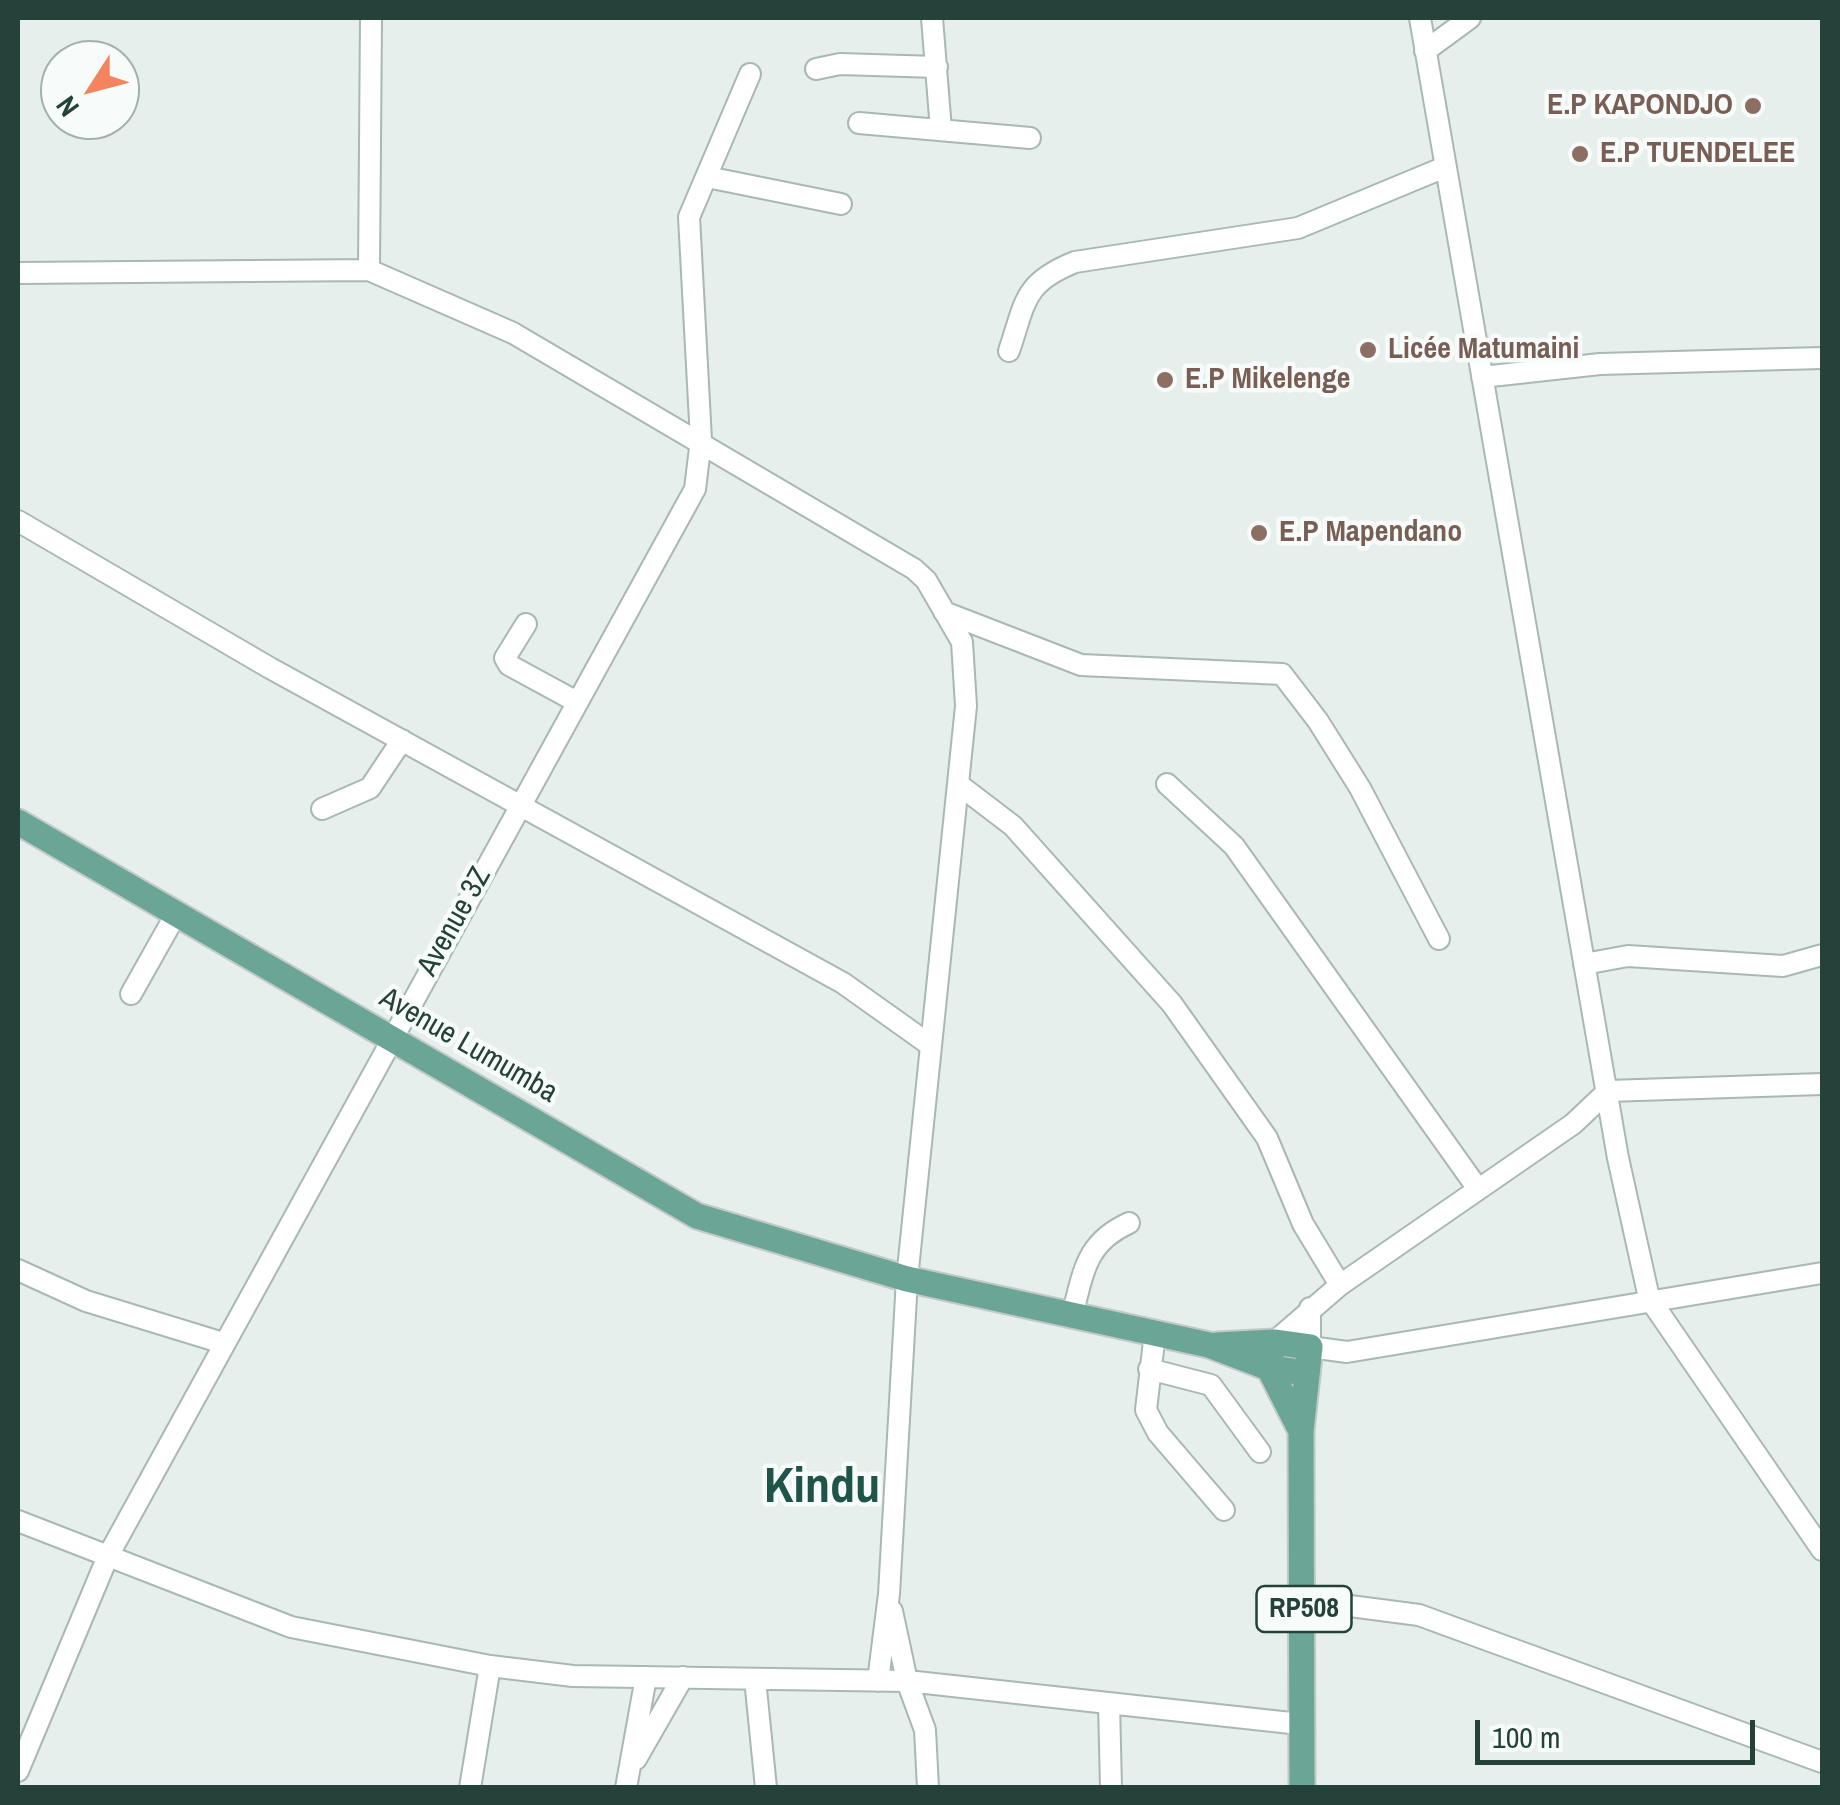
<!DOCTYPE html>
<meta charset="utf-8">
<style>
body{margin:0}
#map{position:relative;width:1840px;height:1805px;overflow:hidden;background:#e6efeb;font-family:"Archivo Narrow",sans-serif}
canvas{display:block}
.frame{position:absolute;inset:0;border:20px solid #24423a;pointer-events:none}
.north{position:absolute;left:40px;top:40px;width:100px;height:100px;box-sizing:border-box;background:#f7fbf9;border:2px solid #a3b1ad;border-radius:50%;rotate:234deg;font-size:28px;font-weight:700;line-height:40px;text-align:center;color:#24423a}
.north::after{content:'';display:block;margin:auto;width:35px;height:45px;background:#f4845f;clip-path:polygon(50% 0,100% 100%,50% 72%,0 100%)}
.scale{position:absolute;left:1475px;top:1720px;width:280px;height:45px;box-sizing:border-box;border:5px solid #24423a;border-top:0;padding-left:12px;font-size:30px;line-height:35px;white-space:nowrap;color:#24423a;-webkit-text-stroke:8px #f7fbf9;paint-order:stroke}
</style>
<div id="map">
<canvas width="1840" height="1805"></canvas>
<div class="frame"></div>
<div class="north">N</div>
<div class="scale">100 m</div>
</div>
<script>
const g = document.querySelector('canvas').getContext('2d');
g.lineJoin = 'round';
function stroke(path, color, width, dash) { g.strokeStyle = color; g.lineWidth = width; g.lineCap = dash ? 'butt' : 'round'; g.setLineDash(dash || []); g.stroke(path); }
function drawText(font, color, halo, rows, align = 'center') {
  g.font = font + ' "Archivo Narrow",sans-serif'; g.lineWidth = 9; g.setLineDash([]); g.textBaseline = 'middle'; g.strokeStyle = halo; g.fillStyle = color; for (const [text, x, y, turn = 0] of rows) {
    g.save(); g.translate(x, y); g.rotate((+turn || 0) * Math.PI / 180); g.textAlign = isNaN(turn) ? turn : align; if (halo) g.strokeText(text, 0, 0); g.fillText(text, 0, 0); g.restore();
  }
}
const minor = new Path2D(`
 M932,18L941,130
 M1420,18L1618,1158L1649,1298L1822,1550
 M1425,51L1470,18
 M816,69L840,64L937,67
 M859,123L1030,138
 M707,177L841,204
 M369,270L371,18
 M18,273L369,270L513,333L914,569L926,580L962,642L966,706L907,1279L889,1594L878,1681
 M1009,351C1026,301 1023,283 1075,262L1298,228L1445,167
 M1482,377L1600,364L1822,358
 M18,521L270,668L843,983L930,1045
 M944,612L1081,665L1282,674L1318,721L1360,788L1439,939
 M526,624L505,658L509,665L577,702
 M958,784L1013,826L1172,1004L1267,1138L1303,1224L1340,1285
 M1167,784L1234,846L1478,1189
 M322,809L370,788L402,740
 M1584,964L1628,956L1783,966L1822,955
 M131,994L176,914
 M18,1270L86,1301L223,1343
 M1310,1308V1347L1347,1352L1822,1273
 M1072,1315C1084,1272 1085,1243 1129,1223
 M1155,1333L1146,1410L1158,1433L1224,1510
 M1274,1342L1340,1285L1573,1124L1608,1091L1822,1084
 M1149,1369L1211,1385L1260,1452
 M18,1521L291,1627L490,1666L573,1676L907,1681L1300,1724
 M1304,1600L1419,1615L1822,1762
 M892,1611L907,1681L925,1730L928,1788
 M755,1679L766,1788
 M1109,1703L1111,1788
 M636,1759L683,1677
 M18,1771L108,1556L695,489L701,440L689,217L750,74
 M470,1788L490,1666
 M626,1788L646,1677`);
const major = new Path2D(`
 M18,822L697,1216L907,1279L1209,1345L1269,1368L1307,1373
 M1217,1345L1274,1342L1310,1347L1301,1431L1302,1788
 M1271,1355L1269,1368L1301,1431`);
const markers = [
 [1753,106,10,"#8d6e63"],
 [1580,154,10,"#8d6e63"],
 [1368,350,10,"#8d6e63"],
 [1165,380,10,"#8d6e63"],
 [1259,533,10,"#8d6e63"]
];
const shields = [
 [1304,1609,95]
];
const shieldNames = [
 ["RP508",1304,1609]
];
const educationNames = [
 ["E.P KAPONDJO",1733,106,"right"],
 ["E.P TUENDELEE",1600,154],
 ["Licée Matumaini",1388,350],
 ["E.P Mikelenge",1185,380],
 ["E.P Mapendano",1279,533]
];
const streetNames = [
 ["Avenue 3Z",455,922,-61],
 ["Avenue Lumumba",468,1046,30]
];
const townNames = [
 ["Kindu",822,1489]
];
stroke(minor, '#a8b8b2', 24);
stroke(major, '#c2cac8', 29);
stroke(minor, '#fff', 20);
stroke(major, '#6aa596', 25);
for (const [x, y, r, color] of markers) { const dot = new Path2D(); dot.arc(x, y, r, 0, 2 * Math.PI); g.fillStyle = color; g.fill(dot); stroke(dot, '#f7fbf9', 4); }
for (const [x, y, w] of shields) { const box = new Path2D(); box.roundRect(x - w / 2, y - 23, w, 46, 8); g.fillStyle = '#f7fbf9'; g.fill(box); stroke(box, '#24423a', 2.5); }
drawText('bold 28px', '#24423a', null, shieldNames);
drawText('bold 30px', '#785e54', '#f7fbf9', educationNames, 'left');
drawText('30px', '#24423a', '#f7fbf9', streetNames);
drawText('bold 50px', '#1f5548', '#f7fbf9', townNames);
</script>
